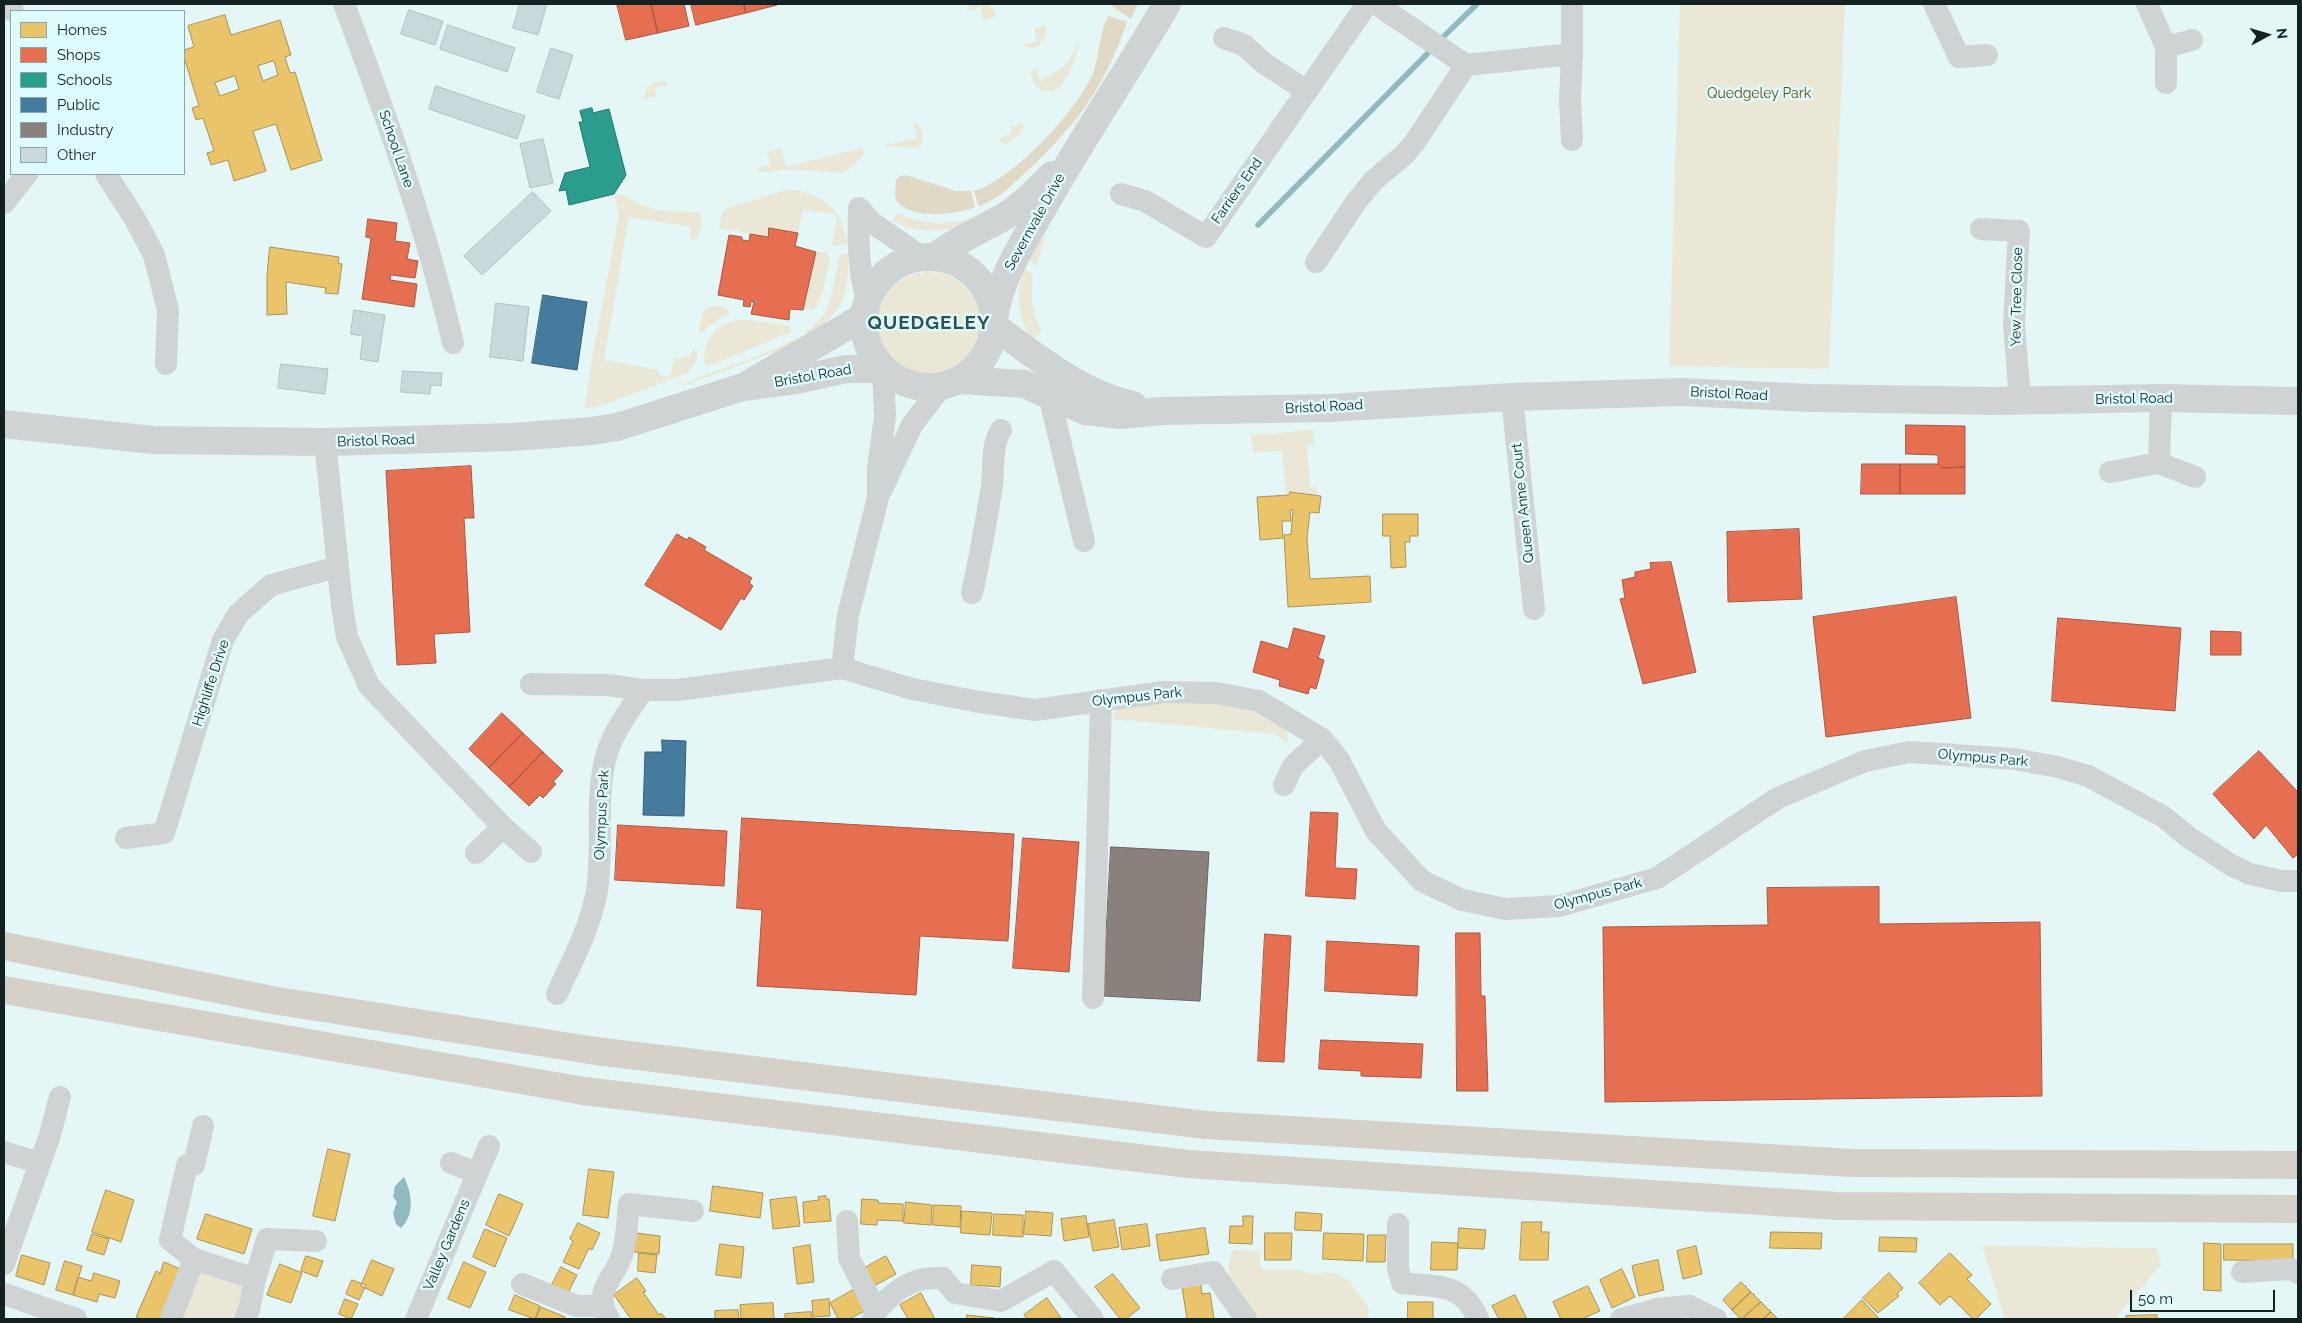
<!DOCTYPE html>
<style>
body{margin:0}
#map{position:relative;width:2302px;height:1323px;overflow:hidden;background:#e5f6f7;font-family:Raleway,sans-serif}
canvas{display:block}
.frame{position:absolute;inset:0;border:5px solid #132122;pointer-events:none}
.legend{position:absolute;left:10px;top:10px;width:175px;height:165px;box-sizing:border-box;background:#defcfe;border:1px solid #8da4a6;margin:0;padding:6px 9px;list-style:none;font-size:15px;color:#132122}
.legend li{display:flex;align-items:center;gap:10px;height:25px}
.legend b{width:25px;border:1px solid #8da4a6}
.north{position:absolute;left:2242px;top:10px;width:50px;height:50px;-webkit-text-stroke:4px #defcfe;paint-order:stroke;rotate:84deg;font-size:14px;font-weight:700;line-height:20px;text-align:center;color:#132122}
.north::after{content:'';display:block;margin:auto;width:18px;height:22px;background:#132122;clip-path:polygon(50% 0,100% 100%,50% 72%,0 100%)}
.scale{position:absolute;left:2130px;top:1290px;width:145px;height:22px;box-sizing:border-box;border:2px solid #132122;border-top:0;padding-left:6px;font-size:15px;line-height:18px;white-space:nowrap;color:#132122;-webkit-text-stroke:4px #defcfe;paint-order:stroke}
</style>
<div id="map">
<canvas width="2302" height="1323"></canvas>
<div class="frame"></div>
<ul class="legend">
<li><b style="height:14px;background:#e9c46a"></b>Homes</li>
<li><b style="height:14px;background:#e76f51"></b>Shops</li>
<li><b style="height:14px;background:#2a9d8f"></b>Schools</li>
<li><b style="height:14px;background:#457b9d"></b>Public</li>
<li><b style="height:14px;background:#8a817c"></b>Industry</li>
<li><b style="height:14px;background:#c7d9da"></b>Other</li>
</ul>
<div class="north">N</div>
<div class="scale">50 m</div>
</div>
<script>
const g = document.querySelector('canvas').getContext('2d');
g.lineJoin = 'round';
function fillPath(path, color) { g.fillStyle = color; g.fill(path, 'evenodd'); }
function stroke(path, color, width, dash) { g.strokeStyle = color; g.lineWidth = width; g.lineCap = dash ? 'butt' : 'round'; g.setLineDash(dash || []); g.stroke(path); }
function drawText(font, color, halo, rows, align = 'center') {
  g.font = font + ' Raleway,sans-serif'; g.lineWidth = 5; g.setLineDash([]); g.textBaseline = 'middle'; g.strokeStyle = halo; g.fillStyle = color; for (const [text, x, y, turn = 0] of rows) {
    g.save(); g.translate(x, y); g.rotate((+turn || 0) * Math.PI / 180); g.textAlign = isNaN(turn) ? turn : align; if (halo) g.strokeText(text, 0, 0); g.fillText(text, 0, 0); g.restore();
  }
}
const green = new Path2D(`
 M970,4C983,4 992,2 997,17L983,20L980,7L967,11Z
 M1680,4H1845L1829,369L1669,366Z
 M1046,26C1048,35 1042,42 1036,48L1025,47L1023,45L1037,41L1034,28Z
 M1078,40C1079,53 1067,84 1055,90C1043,96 1030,83 1031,72L1036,68L1040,81C1059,72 1073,60 1078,40Z
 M664,81L669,84L655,88L656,96L644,99L647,87L655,82Z
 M913,121C921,125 924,137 922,145L913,148L884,146L917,138Z
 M1024,124L1022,132L1007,144L1000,142L999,138L1012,134L1010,127Z
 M781,148L786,167L862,148L864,155L848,170L841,173L793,169L765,172L757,170L758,168L771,165L767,152Z
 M797,190C828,197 842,212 847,244L832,246L837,219L835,214L803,210L798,233L770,229L768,237L719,228L722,213L728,208L782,191Z
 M614,194C626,194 635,204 647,207C662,212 679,211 695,212L699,213C703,223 703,234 693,240L690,238L691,227L629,217L604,360L659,370V375L670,377L674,359L689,356L694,349L697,351V359L688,373L598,407L585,408L592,359L619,215Z
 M897,213C921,223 947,228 973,217L974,222C946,232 920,235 892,221Z
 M1043,236L1045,237L1037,265L1027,260Z
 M816,252L827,253L830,257L823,292L815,309L803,310Z
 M848,254C850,298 841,312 807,338L806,331C833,317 833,281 840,255Z
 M1024,268L1033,274C1031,295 1031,313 1042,332L1033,339C1017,320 1015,291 1024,268Z
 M878 323a51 51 0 1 1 102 0a51 51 0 1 1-102 0Z
 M713,306L725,307L730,314L714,322L701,334L699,332C701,321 701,308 713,306Z
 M742,319L788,326L790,327L791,332L706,367C699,340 716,324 742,319Z
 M798,338L801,342L683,386V384C721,368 761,357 798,338Z
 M1313,430L1314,445L1307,446L1310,487H1317V495L1290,492L1289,495L1286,496L1282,451L1253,452L1251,435Z
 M1237,701L1286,726L1288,744L1275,734L1112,719L1120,702Z
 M1982,1246L2157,1248L2161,1265L2118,1315L2119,1319H2005Z
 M1233,1250L1260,1251V1266L1263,1270H1296L1314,1274L1328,1272L1338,1274L1349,1280L1369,1309L1368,1319L1257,1318C1239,1297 1220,1280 1233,1250Z
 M197,1267L240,1283L243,1292L239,1301L244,1307L240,1319H176Z`);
const forest = new Path2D(`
 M1113,4H1138L1131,19L1112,6Z
 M1109,16L1127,22C1105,86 1077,125 1028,170C1012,185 999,199 979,206L974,191C1013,180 1079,109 1094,71C1098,59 1102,21 1109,16Z
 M906,175L956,191H971L975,207C956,215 907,221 895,198L896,180L900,176Z`);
const water = new Path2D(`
 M404,1177C412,1193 415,1215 401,1228L396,1224L393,1213L397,1202L393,1197L395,1186Z`);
const homes = new Path2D(`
 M225,15L231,35L280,20L291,55L285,57L290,73L295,72L322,160L291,170L276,124L253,131L266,171L234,181L228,160L211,165L207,153L214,151L203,118L196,120L192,108L199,106L184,57V50L194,47L188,26ZM274,61L278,75L263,81L258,66ZM235,76L239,89L220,96L215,83Z
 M270,247L339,257L338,263L342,264L338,294L325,293L326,288L286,282L287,314L267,315V276Z
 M1290,492L1321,496L1319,513L1310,512L1307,538L1310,579L1370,576L1371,602L1288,607L1284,535L1291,534L1293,510H1290L1291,521H1282L1283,538L1260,540L1257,497L1289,495Z
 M1383,514H1418V536H1410V542H1405L1406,567L1391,568L1390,536H1383Z
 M328,1149L350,1154L335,1221L313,1216Z
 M589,1169L614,1172L608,1218L583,1215Z
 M713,1186L763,1193L760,1218L710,1211Z
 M106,1190L134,1200L121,1242L92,1232Z
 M499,1194L523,1204L509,1236L486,1225Z
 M826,1196V1199H829L831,1221L804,1223L803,1202L819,1200L818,1197Z
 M796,1197L800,1226L773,1229L770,1200Z
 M862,1199L878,1200V1203L903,1204V1221L877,1220V1225L861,1224Z
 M906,1202L932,1205L931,1225L904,1223Z
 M934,1205L961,1206L960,1227L933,1225Z
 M962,1211L992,1213L990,1235L961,1233Z
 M1026,1211L1053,1213L1051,1236L1024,1234Z
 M1296,1212L1322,1214L1321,1231L1295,1230Z
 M206,1214L252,1229L244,1254L197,1239Z
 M994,1214L1023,1215V1237L993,1235Z
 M1086,1216L1089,1237L1064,1241L1061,1219Z
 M1243,1216H1253L1252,1244L1229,1243L1230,1226H1243Z
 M1114,1220L1119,1247L1093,1251L1088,1224Z
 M1522,1222H1542L1541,1232H1549L1548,1260H1520Z
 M578,1223L600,1233L592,1250L589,1248L579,1269L563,1262L573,1241L570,1239Z
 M1147,1224L1150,1246L1122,1250L1119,1228Z
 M1205,1228L1209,1254L1160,1261L1156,1235Z
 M1459,1228L1486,1230L1484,1249L1458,1248Z
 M485,1229L507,1238L495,1267L473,1257Z
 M1771,1232L1822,1233L1821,1249L1770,1248Z
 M636,1233L660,1236L659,1254L634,1252Z
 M1265,1233H1292L1291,1260H1265Z
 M1324,1233L1364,1234L1363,1261L1323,1259Z
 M92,1234L109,1239L104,1255L87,1250Z
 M1368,1235H1386L1385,1262H1367Z
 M1880,1237L1917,1238L1916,1252L1879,1251Z
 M1432,1242L1458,1243L1457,1270H1431Z
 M2204,1243L2221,1244V1291L2204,1290Z
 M720,1244L744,1247L741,1278L716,1275Z
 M2224,1244H2293V1261L2224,1260Z
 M810,1245L814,1282L797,1284L793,1248Z
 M1696,1246L1702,1274L1683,1279L1677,1251Z
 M639,1253L657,1255L655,1273L638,1271Z
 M1950,1253L1972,1275L1967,1279L1991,1304L1976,1319H1973L1950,1296L1940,1305L1919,1283Z
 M22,1255L50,1263L44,1285L16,1276Z
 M306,1256L323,1261L317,1277L301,1271Z
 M886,1256L896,1274L870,1288L861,1270Z
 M372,1260L394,1269L382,1296L361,1286Z
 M1658,1260L1664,1290L1639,1296L1632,1266Z
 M65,1261L82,1266L73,1295L56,1290Z
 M164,1262L183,1270L163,1319H141L136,1317L156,1271L160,1273Z
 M464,1262L486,1272L470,1308L448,1299Z
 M280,1264L302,1273L291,1303L267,1295Z
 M972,1265L1001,1267L1000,1287L971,1285Z
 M561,1267L577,1275L566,1297L550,1289Z
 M1622,1269L1635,1297L1612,1308L1600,1280Z
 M94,1273L120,1281L115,1298L99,1294L97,1302L73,1295L78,1277L91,1281Z
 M1889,1273L1903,1288L1897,1294L1899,1296L1878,1313L1863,1298Z
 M1113,1274L1140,1308L1126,1319H1120L1095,1287Z
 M637,1278L646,1291L643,1292L659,1315L661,1313L666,1319H631L614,1295Z
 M352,1280L366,1285L359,1300L346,1294Z
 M1741,1282L1751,1292L1732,1310L1723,1300Z
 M1201,1284L1202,1294L1210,1293L1214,1319H1187L1182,1287Z
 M1588,1286L1600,1311L1582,1319H1561L1553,1302Z
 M853,1290L865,1311L849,1319H838L830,1303Z
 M1751,1292L1761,1302L1741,1319L1732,1310Z
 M921,1293L935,1319H908L900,1305Z
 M515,1295L540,1306L535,1319L509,1310Z
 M1515,1295L1527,1319H1499L1492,1306Z
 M1047,1298L1061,1318L1027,1319L1024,1315Z
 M345,1299L358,1304L351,1319L339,1314Z
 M829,1299L830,1316L813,1317L812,1301Z
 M1862,1300L1878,1317L1876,1319H1843Z
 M1408,1302H1433V1319H1408Z
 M1761,1302L1771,1312L1763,1319H1743Z
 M773,1303L774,1319H741L740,1305Z
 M541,1307L565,1317L564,1319H536Z
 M738,1310L739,1319H715V1311Z
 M811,1312L812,1319H785V1314Z
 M1771,1312L1778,1319H1763Z
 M967,1315L994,1318V1319H967Z
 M2157,1315V1319H2126V1316Z`);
const shops = new Path2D(`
 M617,4H651L658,33L626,40Z
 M651,4H684L689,26L658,33Z
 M691,4H744L746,13L696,25Z
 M744,4H777V5L746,13Z
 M368,219L397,223L395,241L410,243L407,259L418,261L415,278L391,275L390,280L417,284L414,307L362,299L371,238L366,237Z
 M769,228L798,233L795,246L816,252L803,310L790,309L789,320L751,314L754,302L751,301L750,307L743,306L744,300L718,295L729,235L742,237V240L749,241L750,234L768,237Z
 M1906,425L1965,426V467L1942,468L1938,464V455L1906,454Z
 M1862,464H1900V494H1861Z
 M1900,464H1938L1942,468L1965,467V494H1900Z
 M471,466L474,518H464L470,632L434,634L436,663L397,665L386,471Z
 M1799,529L1802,599L1728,602L1727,532Z
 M677,534L687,540L689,537L706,547L704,550L752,578L749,583L753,586L744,600L741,598L721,630L645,585Z
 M1671,562L1696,672L1643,684L1620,599L1625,598L1622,580L1635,577V572L1651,569L1650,563Z
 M1956,597L1971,718L1826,737L1813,617Z
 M2058,618L2181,628L2175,711L2052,701Z
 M1294,628L1325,636L1318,658L1324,660L1316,689L1310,687L1308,694L1279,686L1280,680L1253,672L1261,641L1288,649Z
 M2211,631L2241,632V655H2211Z
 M502,713L523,733L489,768L469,749Z
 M523,733L543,752L509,787L489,768Z
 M2259,751L2298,792V854L2293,858L2266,825L2254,839L2213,794Z
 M543,752L563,771L553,782L556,784L543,798L540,795L529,806L509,787Z
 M1311,812L1338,813L1335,868L1357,869L1355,899L1306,896Z
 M742,818L1014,834L1008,941L920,936L916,995L757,986L762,910L737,908Z
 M618,825L727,831L724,886L615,880Z
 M1023,838L1079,842L1069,972L1013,968Z
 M1879,887V924L2040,922L2042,1096L1605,1102L1603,927L1768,925L1767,888Z
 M1456,933H1480L1481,996H1485L1488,1091H1457Z
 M1265,934L1291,936L1284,1062L1258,1061Z
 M1327,941L1419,946L1417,996L1325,991Z
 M1321,1040L1423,1044L1421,1078L1361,1076V1071L1319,1069Z`);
const schools = new Path2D(`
 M592,108L593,113L609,109L626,175L614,194L569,205L566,190L559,191L565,173L590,167L579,122H583L580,111Z`);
const public = new Path2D(`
 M543,295L587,302L577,370L532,363Z
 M662,740L686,741L684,816L643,815L645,752H662Z`);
const industry = new Path2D(`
 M1111,847L1209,852L1200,1001L1103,996Z`);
const stream = new Path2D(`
 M1439,41L1477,4
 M1258,225L1433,48`);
const building = new Path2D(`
 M520,4H547L538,35L513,28Z
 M409,10L443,21L435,45L401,34Z
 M448,25L515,48L507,72L440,49Z
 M551,48L573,55L559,99L537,92Z
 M436,86L525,116L517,139L429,109Z
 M543,139L553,183L530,188L520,144Z
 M533,192L551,211L482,275L464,256Z
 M496,303L529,307L523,361L490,357Z
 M354,310L385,315L378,362L360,359L363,336L351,334Z
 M281,364L328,369L325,394L278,388Z
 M403,371L442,373L441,386L431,385L430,394L401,392Z`);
const street = new Path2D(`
 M7,4L13,11
 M344,4C386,115 426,227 453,343
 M1376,4L1466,65L1572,54V4
 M1934,4L1959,57L1987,55
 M2147,4L2166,47V83
 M1224,38L1244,45L1265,64L1307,91
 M2166,47L2192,40
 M1572,54L1570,100L1572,140
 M106,174L135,219L154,255L168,310L166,364
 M1121,194L1145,201L1206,237L1367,4
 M4,203L27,174
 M859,208C858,240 858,269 867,300
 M859,208L871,222L922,257
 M1981,229L2019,231L2014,324L2020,400
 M1316,262L1356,202L1373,181L1405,154L1415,142L1466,65
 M1049,395L1084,541
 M1512,397L1534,609
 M325,442L342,606L347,637L369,686L503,827L531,852
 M2159,463L2161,398
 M2110,472L2159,463L2195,477
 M881,491L912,425L941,387
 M972,593C980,558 986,522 992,486C994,467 991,446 1001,430
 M842,668L848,615L878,498V468L885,416L883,369
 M531,684L608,685L643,690H678L842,668L912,689L980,702L1035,710L1164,692L1216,693L1259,701L1322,739L1339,760L1376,831L1422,881L1462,900L1506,909L1560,906L1657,878L1778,798L1865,761L1910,752L2014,759L2058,767L2088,776L2164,817L2188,837L2231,865L2250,874L2282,881H2298
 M1284,785L1293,766L1322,739
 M126,838L164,833L223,640L238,614L271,585L337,567
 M476,853L503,827
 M557,994C572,961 591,926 597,890C604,845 594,797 607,753C614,730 630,710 643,690
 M1093,998L1101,700
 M4,1152L40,1163
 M451,1163L478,1173
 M847,1221L849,1258L876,1311
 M1398,1224V1268L1402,1283C1436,1287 1463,1282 1478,1319
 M194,1259L170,1240L187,1165H194L203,1126
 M4,1264L49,1138L60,1097
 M2242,1272L2291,1269L2298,1273
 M255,1279L267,1239L316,1241
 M1172,1279L1213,1272L1246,1319
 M522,1284L577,1306H603
 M4,1294L76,1319
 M171,1319L194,1259L255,1279L249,1310L245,1319
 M416,1319L489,1146
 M609,1319C593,1291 611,1283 621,1258C627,1242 627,1221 629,1204L693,1211
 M873,1319C879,1302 906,1282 923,1279C929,1278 937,1278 943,1278L955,1293L1001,1301L1054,1271L1093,1319
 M1621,1319L1657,1309L1690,1306L1716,1319`);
const secondary = new Path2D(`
 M864 322a65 65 0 1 1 130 0a65 65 0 1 1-130 0Z
 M935,257C956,240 979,231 1002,218C1021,207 1036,191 1052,175
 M994,318C1001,275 1022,245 1043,208C1082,138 1127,73 1167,4
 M994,326C1035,356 1083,395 1133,405
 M959,380L1024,384L1085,411L1121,415L1160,411L1329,408L1512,397L1682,392L1811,398L1995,401L2161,398L2298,401
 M750,383L863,317
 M4,424L153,440L325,442L513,437L592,431L617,427L743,387L796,380L846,369H883`);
const highway = new Path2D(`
 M4,946L272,1000L596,1051L1206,1125L1853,1163L2298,1165
 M4,990L584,1091L1188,1164L1837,1206L2298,1209`);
const parkNames = [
 ["Quedgeley Park",1759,94]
];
const streetNames = [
 ["School Lane",396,149,71],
 ["Farriers End",1237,191,-55],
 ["Severnvale Drive",1035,222,-61],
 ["Yew Tree Close",2017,297,-89],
 ["Bristol Road",813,376,-10],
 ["Bristol Road",1729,394,3],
 ["Bristol Road",2134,399,-1],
 ["Bristol Road",1324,407,-3],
 ["Bristol Road",376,441,-2],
 ["Queen Anne Court",1523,503,-96],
 ["Highliffe Drive",211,683,-72],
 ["Olympus Park",1137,697,-6],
 ["Olympus Park",1983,758,5],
 ["Olympus Park",602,815,-87],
 ["Olympus Park",1598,894,-15],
 ["Valley Gardens",447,1245,-67]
];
const districtNames = [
 ["QUEDGELEY",929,323]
];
fillPath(green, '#eae7d7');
fillPath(forest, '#dfd9c6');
fillPath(water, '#90babe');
fillPath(homes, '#e9c46a');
stroke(homes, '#a99354', 1);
fillPath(shops, '#e76f51');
stroke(shops, '#a75843', 1);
fillPath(schools, '#2a9d8f');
stroke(schools, '#23786e', 1);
fillPath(public, '#457b9d');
stroke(public, '#366078', 1);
fillPath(industry, '#8a817c');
stroke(industry, '#666461', 1);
stroke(stream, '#90babe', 5.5);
fillPath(building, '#c7d9da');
stroke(building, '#b2c1c2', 1);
stroke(street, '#cfd3d4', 22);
stroke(secondary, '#cfd3d4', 28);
stroke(highway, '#d5d1c8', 28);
drawText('14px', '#6a4807', '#defcfe', parkNames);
drawText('14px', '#132122', '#defcfe', streetNames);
g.letterSpacing = '1px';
drawText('bold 19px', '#2f5153', '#defcfe', districtNames);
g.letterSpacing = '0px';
</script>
